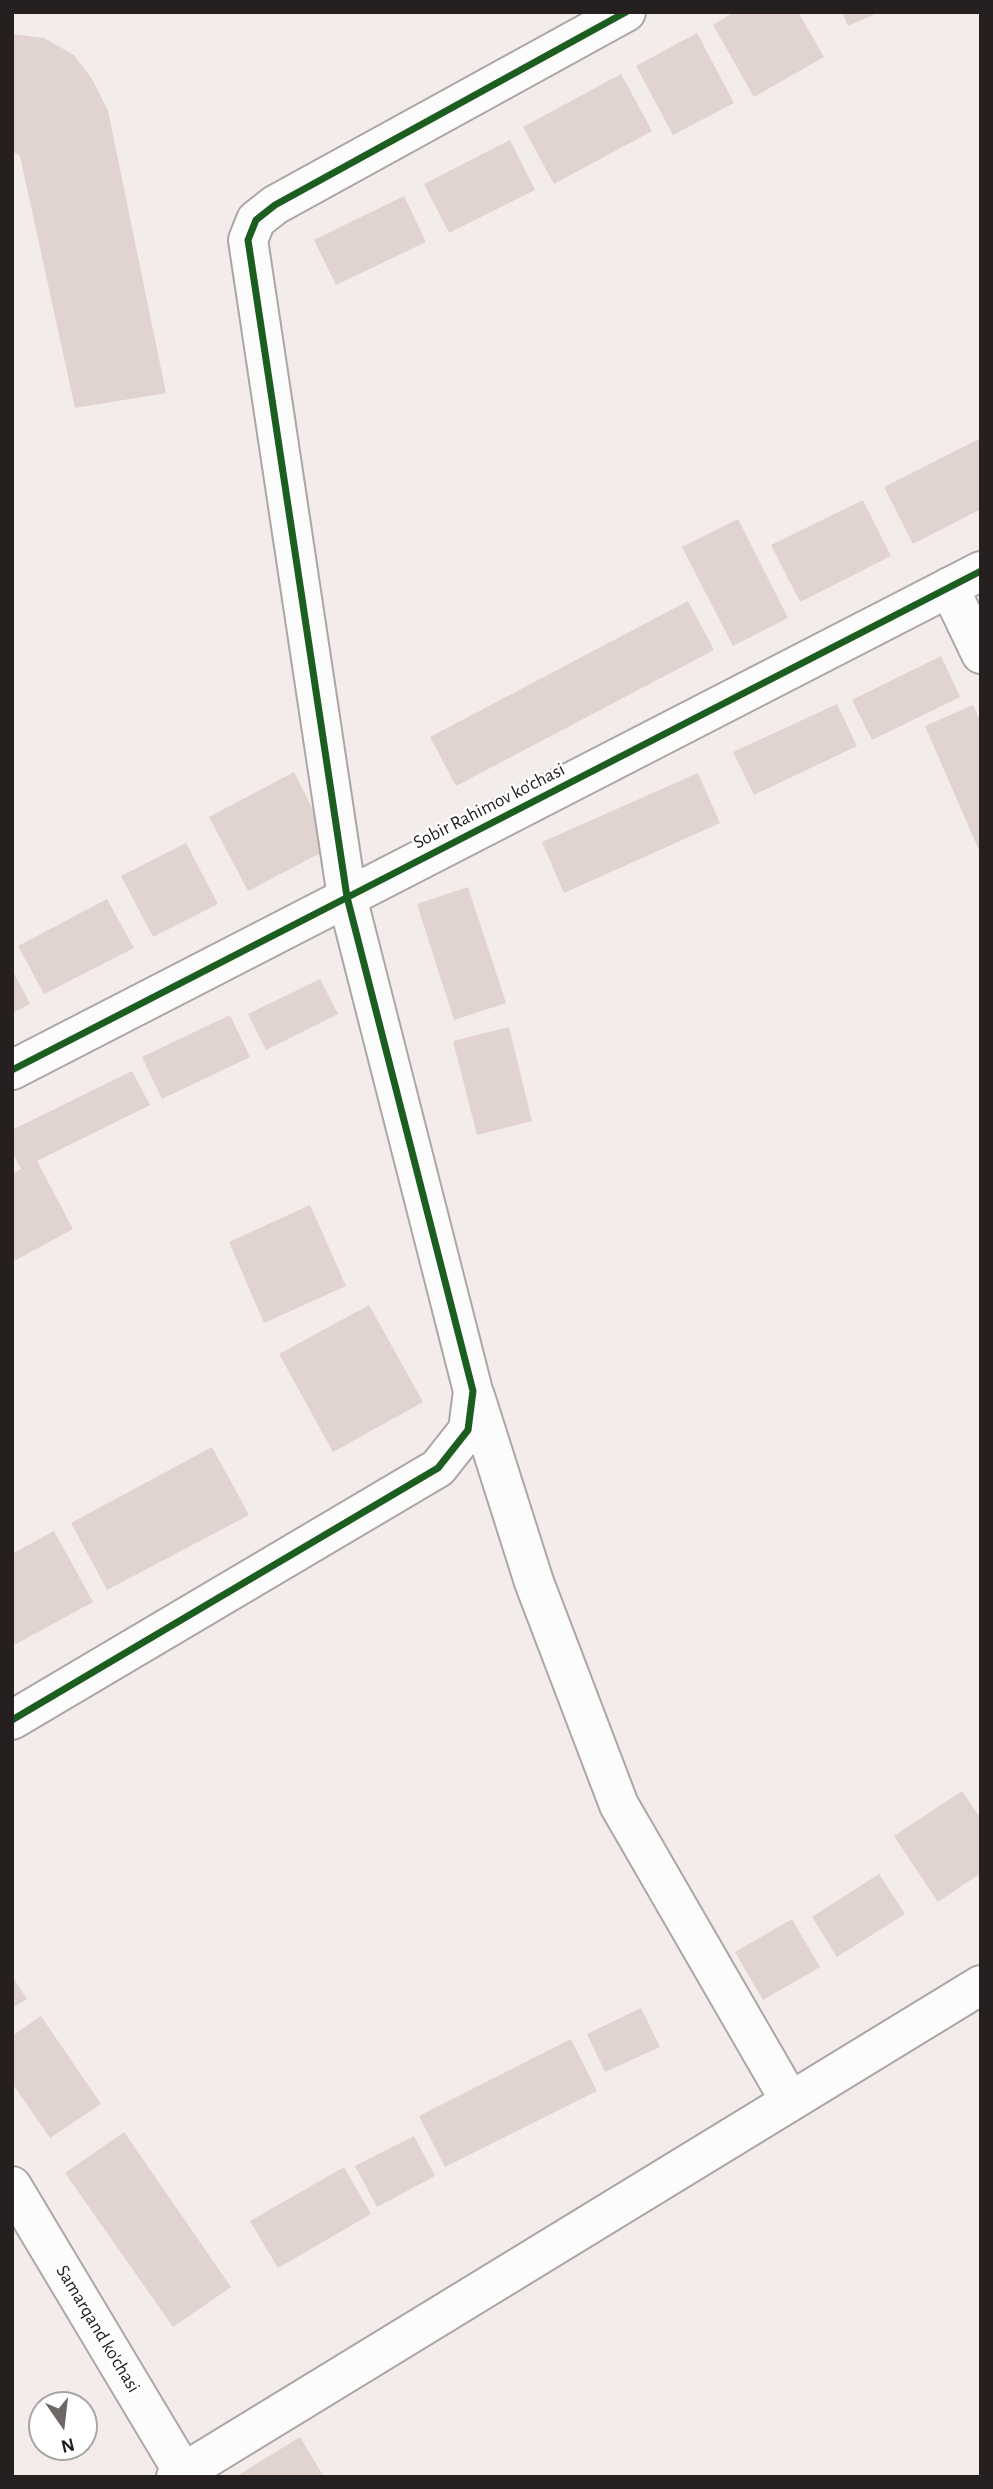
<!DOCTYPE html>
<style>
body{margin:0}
#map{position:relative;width:993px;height:2489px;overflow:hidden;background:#f4ecea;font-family:"Alegreya Sans",sans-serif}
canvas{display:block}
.frame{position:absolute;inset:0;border:14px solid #25201f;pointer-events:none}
.north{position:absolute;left:28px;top:2391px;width:70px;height:70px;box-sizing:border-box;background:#fff;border:2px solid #a8a6a5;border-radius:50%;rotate:166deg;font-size:19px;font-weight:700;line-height:28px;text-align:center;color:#25201f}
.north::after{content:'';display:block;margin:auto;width:24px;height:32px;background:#6d6766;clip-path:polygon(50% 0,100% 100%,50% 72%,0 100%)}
</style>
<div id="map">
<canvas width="993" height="2489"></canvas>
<div class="frame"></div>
<div class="north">N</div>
</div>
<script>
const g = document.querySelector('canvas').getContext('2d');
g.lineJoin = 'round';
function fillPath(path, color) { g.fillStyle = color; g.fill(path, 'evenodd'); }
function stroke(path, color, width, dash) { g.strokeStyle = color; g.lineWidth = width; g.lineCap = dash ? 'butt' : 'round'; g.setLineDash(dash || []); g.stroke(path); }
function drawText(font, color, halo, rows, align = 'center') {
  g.font = font + ' "Alegreya Sans",sans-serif'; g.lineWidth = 5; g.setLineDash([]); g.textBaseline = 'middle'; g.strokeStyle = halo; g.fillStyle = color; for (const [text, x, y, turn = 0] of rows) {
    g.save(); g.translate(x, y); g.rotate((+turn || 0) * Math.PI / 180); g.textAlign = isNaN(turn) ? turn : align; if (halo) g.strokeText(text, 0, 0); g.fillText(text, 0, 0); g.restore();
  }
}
const building = new Path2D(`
 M734,12H798L824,57L754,97L713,25Z
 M842,12H880L848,26Z
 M697,33L734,103L673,135L636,66Z
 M12,34L44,38L74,55L92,79L108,111L166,393L75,408L20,156L12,151Z
 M621,74L652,131L554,184L523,127Z
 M510,140L535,190L449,233L424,184Z
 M404,196L426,242L336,285L314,240Z
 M981,438V509L913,544L884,487Z
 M863,500L891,556L800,602L771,545Z
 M738,519L788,618L733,646L682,547Z
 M688,601L714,650L456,786L430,737Z
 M941,656L960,697L872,740L852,700Z
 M837,704L857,746L754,795L733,752Z
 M973,705L981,723V855L925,726Z
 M294,772L332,847L248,891L209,817Z
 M698,773L720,823L564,893L542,842Z
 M186,843L218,904L153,937L121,876Z
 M468,887L506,1003L454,1020L417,904Z
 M107,899L134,948L44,994L18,946Z
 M12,969L30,1004L12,1013Z
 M320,979L338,1014L266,1050L248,1014Z
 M230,1015L250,1057L162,1099L142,1057Z
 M509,1027L532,1121L477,1135L453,1041Z
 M132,1071L150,1105L37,1161L73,1229L12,1262V1174L21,1169L12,1152V1130Z
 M310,1205L346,1286L264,1323L229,1242Z
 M369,1305L423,1402L333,1452L279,1354Z
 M212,1447L249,1515L107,1590L71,1523Z
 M54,1531L93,1602L12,1646V1554Z
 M962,1791L981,1819V1873L938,1902L894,1836Z
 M879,1874L905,1914L837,1957L812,1917Z
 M792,1919L820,1967L763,2000L735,1952Z
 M12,1976L27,1999L12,2008Z
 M641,2008L660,2047L605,2072L587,2034Z
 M41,2016L101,2104L50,2138L12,2083V2036Z
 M571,2039L597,2091L445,2167L419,2116Z
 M124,2132L231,2287L173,2327L65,2173Z
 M414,2136L435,2176L377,2207L355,2166Z
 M344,2167L371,2214L278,2268L250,2221Z
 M300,2437L324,2477H235Z`);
const street = new Path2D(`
 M949,587L981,654
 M12,1070L981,571
 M475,1396L534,1582L619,1805L790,2101
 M12,1720L438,1468L468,1430L473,1391L347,897L248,240L256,220L275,205L626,12
 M12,2186L183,2472
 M176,2477L981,1985`);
const cycleway = new Path2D(`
 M12,1070L981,571
 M12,1720L438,1468L468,1430L473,1391L347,897L248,240L256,220L275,205L626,12`);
const streetNames = [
 ["Sobir Rahimov ko'chasi",489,806,-27],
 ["Samarqand ko'chasi",98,2329,59]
];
fillPath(building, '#e1d3d0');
stroke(street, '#aca6a5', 42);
stroke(street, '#fdfcfc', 38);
stroke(cycleway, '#1b5e20', 7);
drawText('19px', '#25201f', '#fff', streetNames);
</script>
